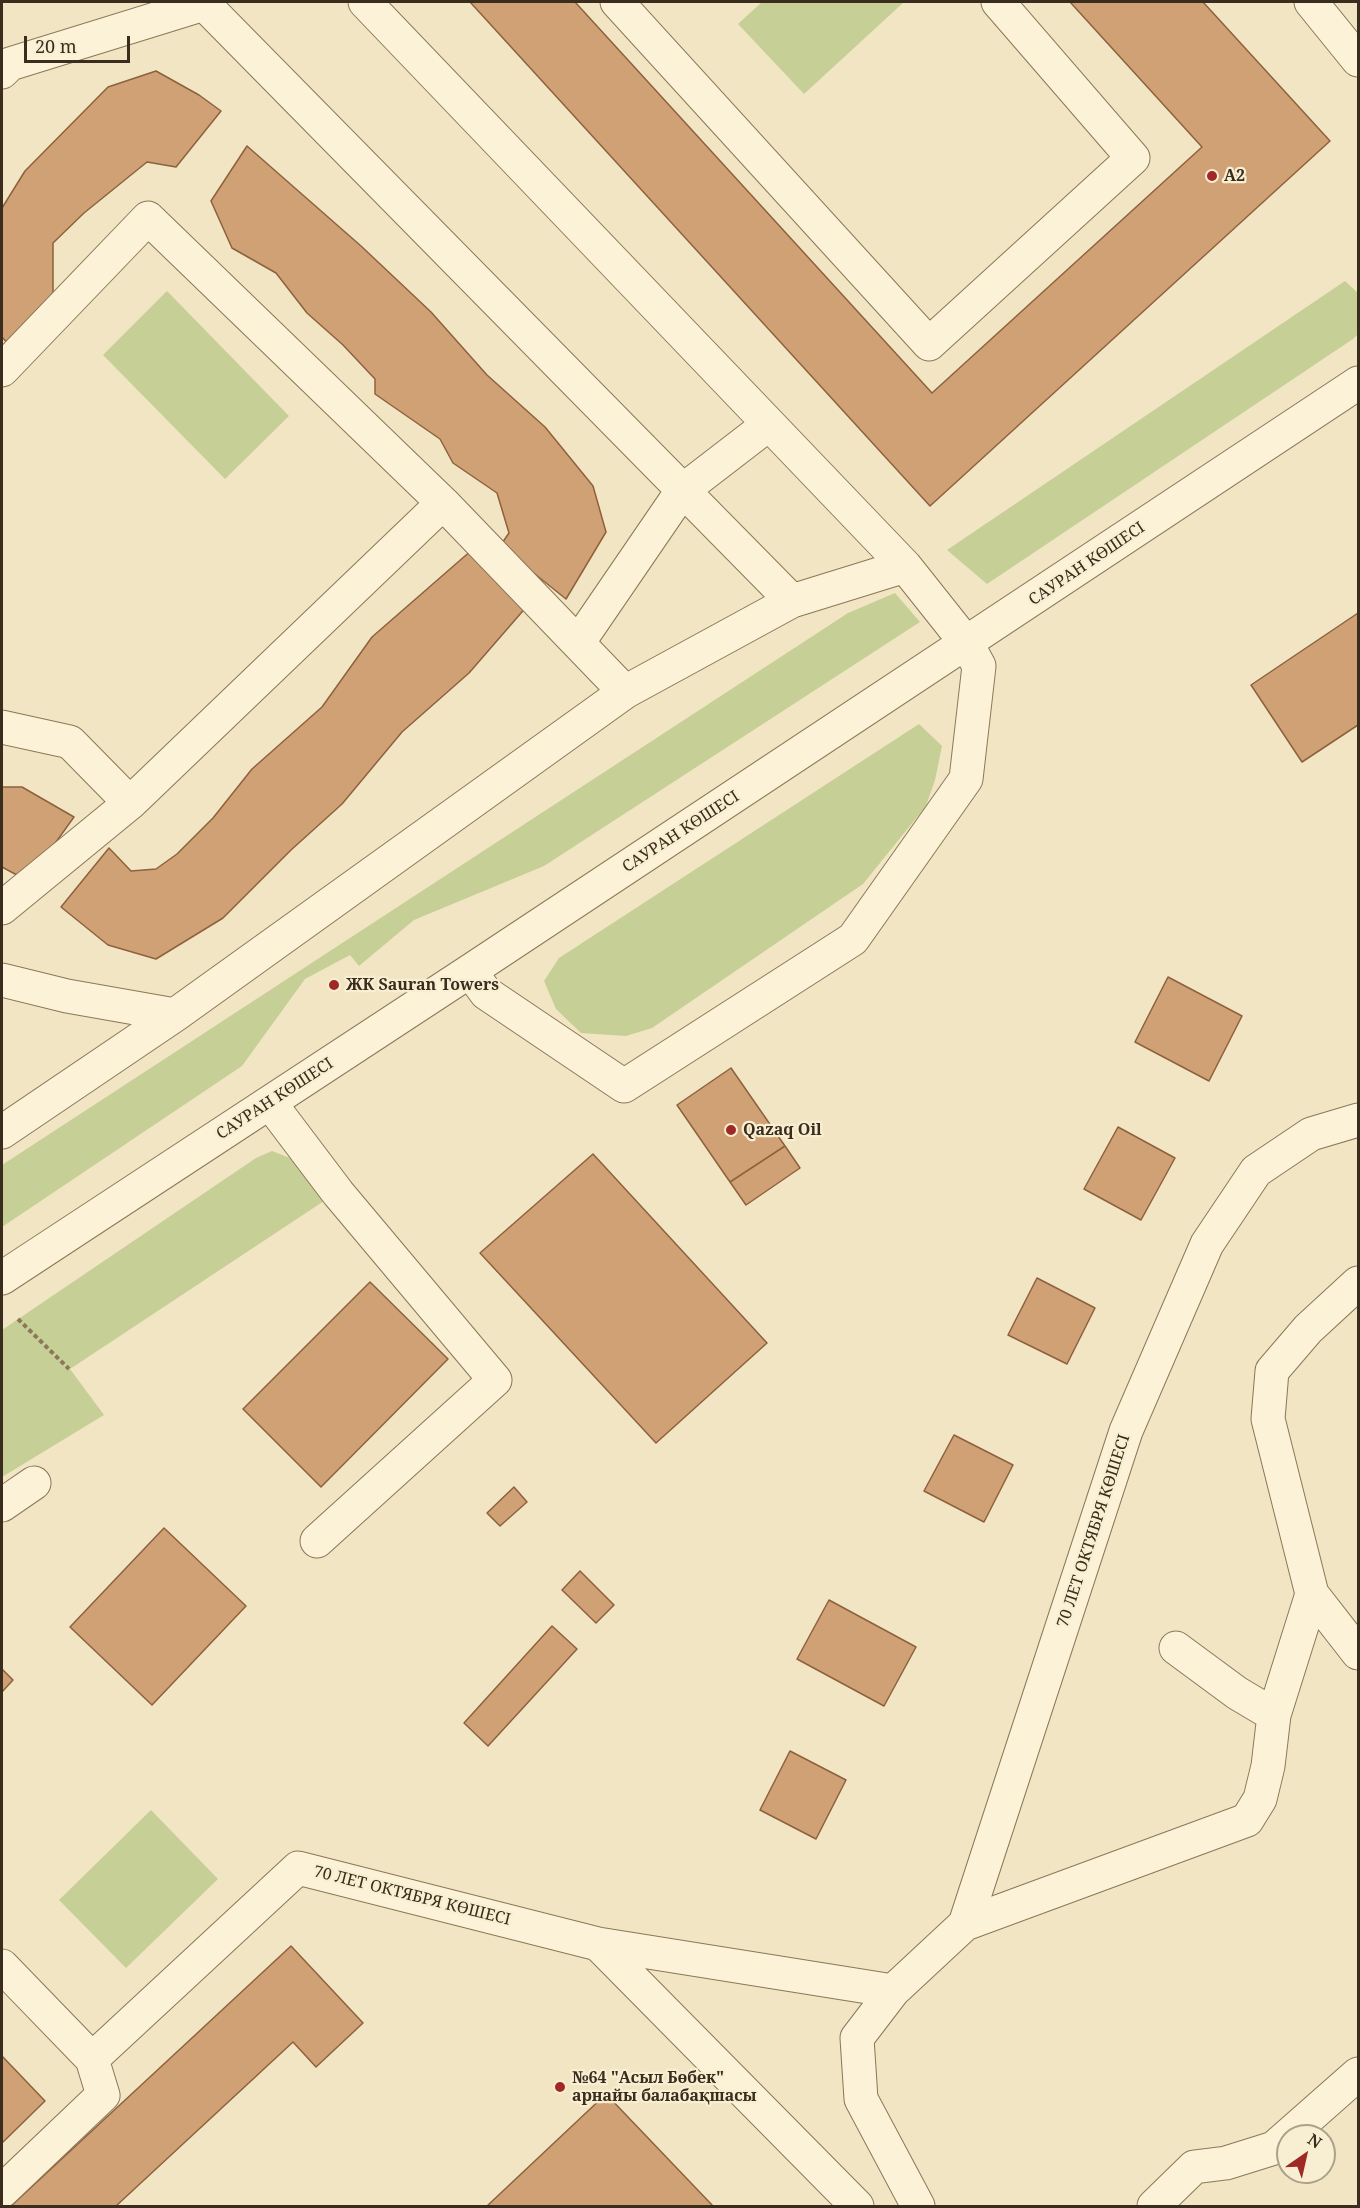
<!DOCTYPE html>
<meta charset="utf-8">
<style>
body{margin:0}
#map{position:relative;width:1360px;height:2208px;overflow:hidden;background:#f1e5c3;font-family:"Noto Serif",serif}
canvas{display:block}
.frame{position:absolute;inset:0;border:3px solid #3b2d1d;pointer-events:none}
.north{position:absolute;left:1276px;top:2124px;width:60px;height:60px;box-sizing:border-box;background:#f8efd3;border:2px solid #aca18a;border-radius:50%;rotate:34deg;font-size:16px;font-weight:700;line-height:24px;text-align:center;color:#3b2d1d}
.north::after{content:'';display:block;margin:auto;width:21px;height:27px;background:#9f2a25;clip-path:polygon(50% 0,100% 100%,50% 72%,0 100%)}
.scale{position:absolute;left:24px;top:36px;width:106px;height:27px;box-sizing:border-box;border:3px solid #3b2d1d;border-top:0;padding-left:8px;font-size:18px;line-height:21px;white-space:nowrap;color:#3b2d1d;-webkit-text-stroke:4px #f8efd3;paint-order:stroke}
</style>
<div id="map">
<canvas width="1360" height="2208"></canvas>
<div class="frame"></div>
<div class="north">N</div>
<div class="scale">20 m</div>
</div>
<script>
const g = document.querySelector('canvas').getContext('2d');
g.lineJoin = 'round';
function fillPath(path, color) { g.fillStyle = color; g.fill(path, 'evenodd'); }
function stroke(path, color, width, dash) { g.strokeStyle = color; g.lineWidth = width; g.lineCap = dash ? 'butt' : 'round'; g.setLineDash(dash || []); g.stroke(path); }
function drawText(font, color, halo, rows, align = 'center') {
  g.font = font + ' "Noto Serif",serif'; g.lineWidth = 4.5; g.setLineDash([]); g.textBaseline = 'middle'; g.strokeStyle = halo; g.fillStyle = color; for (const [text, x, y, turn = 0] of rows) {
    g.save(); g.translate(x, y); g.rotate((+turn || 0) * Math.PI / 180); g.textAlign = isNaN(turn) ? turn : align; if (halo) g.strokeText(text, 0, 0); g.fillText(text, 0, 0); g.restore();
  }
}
const green = new Path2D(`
 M762,2H904L804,94L738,24Z
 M1345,281L1358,293V334L1353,339L987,584L947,550Z
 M167,291L289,416L225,479L103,355Z
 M895,593L920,622L544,866L414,920L359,966L350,955L305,979L242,1066L2,1227V1165L848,613Z
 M919,724L942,746L935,780L926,806L863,884L652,1028L626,1036L581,1033L556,1009L544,981L559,958Z
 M272,1151L295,1160L324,1201L70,1369L104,1415L2,1477V1330L256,1158Z
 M151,1810L218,1879L126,1968L59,1900Z`);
const building = new Path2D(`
 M470,2H575L932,393L1202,147L1070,2H1203L1330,141L930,506Z
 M156,71L199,95L221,111L176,167L147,162L84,213L53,243V294L10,346L2,337V208L25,171L108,87Z
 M247,146L361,246L431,312L487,375L545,427L593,486L606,532L566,599L500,546L509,533L497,493L453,463L440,439L375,394V379L343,345L307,313L276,273L232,248L211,201Z
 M473,549L528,605L469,673L402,732L342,804L291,850L223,918L156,959L108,945L61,907L109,848L131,871L156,869L177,854L213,818L252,769L322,707L372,637Z
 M1358,613V725L1302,762L1251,685Z
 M2,787H22L74,817L28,881L2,867Z
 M1168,977L1242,1016L1209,1081L1135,1042Z
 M731,1068L785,1146L730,1182L677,1105Z
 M1118,1127L1175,1158L1141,1220L1084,1189Z
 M785,1146L800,1168L746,1205L730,1182Z
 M593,1154L767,1343L656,1443L480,1253Z
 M1037,1278L1095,1308L1067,1364L1008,1335Z
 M370,1282L448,1359L321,1487L243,1409Z
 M954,1435L1013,1465L984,1522L924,1491Z
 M514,1487L527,1502L500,1526L487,1513Z
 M164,1528L246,1606L152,1705L70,1627Z
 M580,1571L614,1605L596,1623L562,1590Z
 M829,1600L916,1647L884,1706L797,1659Z
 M552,1626L577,1649L488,1746L464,1723Z
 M2,1669L13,1680L2,1692Z
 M790,1751L846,1780L816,1839L760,1810Z
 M291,1946L363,2023L316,2067L293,2042L116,2206H11Z
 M2,2056L45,2101L2,2143Z
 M606,2094L713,2206H487Z`);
const path = new Path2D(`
 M18,1319L69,1369`);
const minor = new Path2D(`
 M365,2L905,566L967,644L979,666L966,779L853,939L624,1086L486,993L470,971
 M617,2L929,344L1133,158L998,2
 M1311,2L1358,60
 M204,4L792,601
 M2,72L10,64L204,4L207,2
 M2,370L148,218L443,503L625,692
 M578,643L682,491L769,424
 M2,727L70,742L130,803
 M2,908L130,803L443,503
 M2,980L67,996L175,1015
 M270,1103L338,1193L495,1380L317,1541
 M2,1132L175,1015L625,692L792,601L905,566
 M2,1278L470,971L1358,383
 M1358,1283L1308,1329L1272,1371L1268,1419L1312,1594L1358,1653
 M2,1505L34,1483
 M1176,1648L1237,1693L1274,1715
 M965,1924L1247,1820L1260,1799L1268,1766L1274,1715L1312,1594
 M598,1944L857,2206
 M2,1966L92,2059L298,1868L598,1944L893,1991
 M2,2191L103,2095L92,2059
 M918,2206L861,2099L857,2038L893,1991L965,1924L1126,1431L1207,1244L1256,1171L1311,1134L1358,1120
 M1154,2206L1194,2167L1226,2163L1274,2148L1358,2074`);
const markers = [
 [1212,176,6,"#9f2a25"],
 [334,985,6,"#9f2a25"],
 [731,1130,6,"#9f2a25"],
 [560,2087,6,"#9f2a25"]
];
const poiNames = [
 ["А2",1224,176],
 ["ЖК Sauran Towers",346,985],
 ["Qazaq Oil",743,1130],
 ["№64 \"Асыл Бөбек\"",572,2078],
 ["арнайы балабақшасы",572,2096]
];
const streetNames = [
 ["САУРАН КӨШЕСІ",1087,564,-34],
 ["САУРАН КӨШЕСІ",681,832,-33],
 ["САУРАН КӨШЕСІ",275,1099,-33],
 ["70 ЛЕТ ОКТЯБРЯ КӨШЕСІ",1094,1531,-72],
 ["70 ЛЕТ ОКТЯБРЯ КӨШЕСІ",412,1896,14]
];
fillPath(green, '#c6d096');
fillPath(building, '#d1a176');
stroke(building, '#8d613d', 1.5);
stroke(minor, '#8c7758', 35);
stroke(path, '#8c7758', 4, [4.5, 3]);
stroke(minor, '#fbf2d7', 33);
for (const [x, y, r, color] of markers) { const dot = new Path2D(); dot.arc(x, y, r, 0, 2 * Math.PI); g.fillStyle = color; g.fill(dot); stroke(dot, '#f8efd3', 2); }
drawText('bold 16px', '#3b2d1d', '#f8efd3', poiNames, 'left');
drawText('16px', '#3b2d1d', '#f8efd3', streetNames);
</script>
